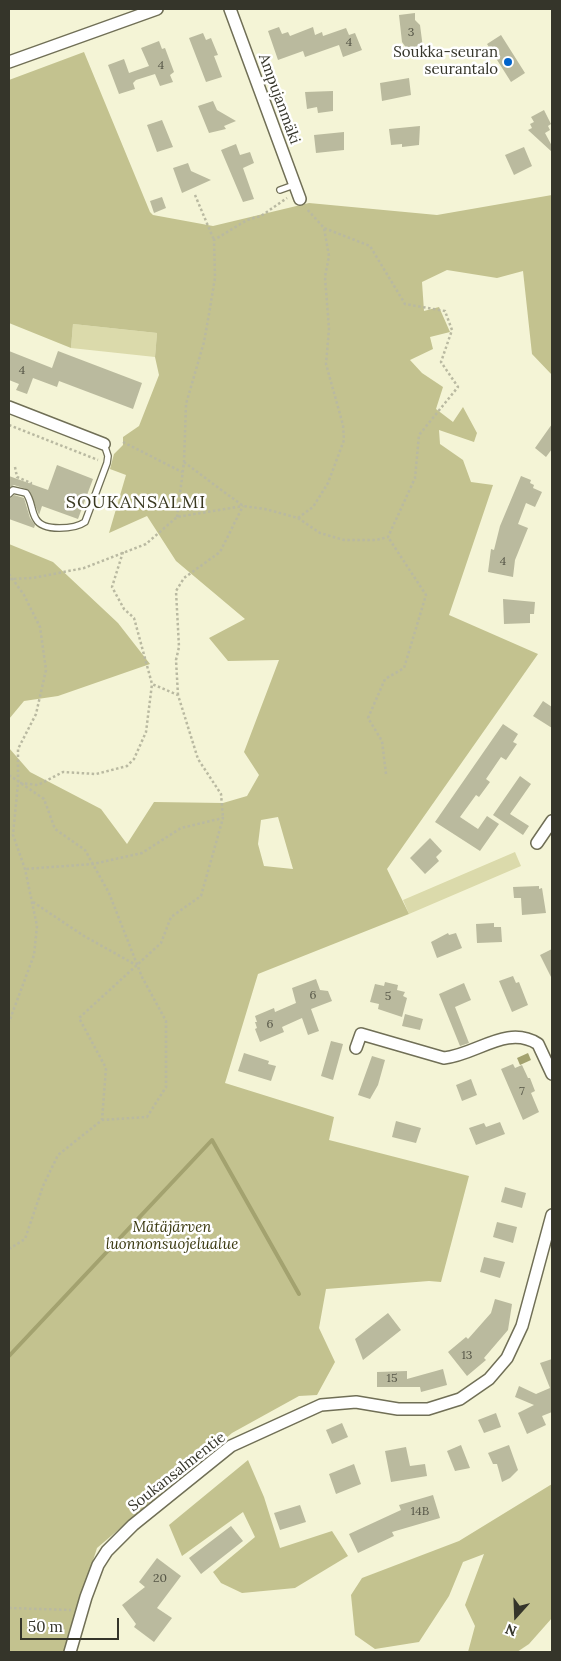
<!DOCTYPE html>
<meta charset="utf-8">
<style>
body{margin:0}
#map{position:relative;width:561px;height:1661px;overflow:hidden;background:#f4f4d6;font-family:Lora,serif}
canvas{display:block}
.frame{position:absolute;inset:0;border:10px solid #35352a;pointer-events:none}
.north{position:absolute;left:491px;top:1591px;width:50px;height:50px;-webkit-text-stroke:4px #fff;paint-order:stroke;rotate:200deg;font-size:14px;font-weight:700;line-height:20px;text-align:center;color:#35352a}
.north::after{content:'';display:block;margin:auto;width:18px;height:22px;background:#35352a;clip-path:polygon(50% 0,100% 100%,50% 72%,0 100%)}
.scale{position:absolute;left:20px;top:1618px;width:99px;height:22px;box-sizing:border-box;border:2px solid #35352a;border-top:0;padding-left:6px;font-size:15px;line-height:18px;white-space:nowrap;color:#35352a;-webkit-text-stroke:4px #fff;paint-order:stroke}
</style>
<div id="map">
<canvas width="561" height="1661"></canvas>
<div class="frame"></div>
<div class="north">N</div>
<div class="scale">50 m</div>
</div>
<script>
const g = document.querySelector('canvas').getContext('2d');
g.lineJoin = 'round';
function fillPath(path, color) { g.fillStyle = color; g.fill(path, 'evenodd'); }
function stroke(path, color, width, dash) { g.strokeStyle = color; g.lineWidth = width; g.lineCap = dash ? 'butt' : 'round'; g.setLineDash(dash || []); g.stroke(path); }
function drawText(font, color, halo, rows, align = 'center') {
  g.font = font + ' Lora,serif'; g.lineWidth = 5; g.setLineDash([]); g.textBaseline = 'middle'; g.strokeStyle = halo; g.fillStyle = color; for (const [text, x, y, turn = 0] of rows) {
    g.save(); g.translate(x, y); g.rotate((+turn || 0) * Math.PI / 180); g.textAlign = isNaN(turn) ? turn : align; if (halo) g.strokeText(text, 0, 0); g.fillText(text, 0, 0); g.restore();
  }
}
const green = new Path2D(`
 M73,324L157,333L155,357L71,348Z
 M515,852L521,866L409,914L403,900Z`);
const forest = new Path2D(`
 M84,52L150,212L153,215L213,226L309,203L437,215L552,195V375L532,354L523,271L497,278L447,270L422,282L424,311L439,307L450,332L430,337L433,349L410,360L422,373L443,387L436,409L453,422L463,407L477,433L474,442L439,430L440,444L463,460L471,482L493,485L449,615L538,654L387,869L409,914L258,974L225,1083L334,1117L329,1140L469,1176L441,1282L429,1281L326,1289L319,1328L335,1362L317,1395L299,1396L232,1433L97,1548L64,1652H9V748L30,772L101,809L127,844L154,802L223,803L247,796L259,775L244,752L279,660L228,661L209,638L245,619L176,561L147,516L109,533L126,475L110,469L114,454L123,445V437L139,426L159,375L155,357L157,333L73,324L71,348L9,323V80ZM278,817L293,869L264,866L258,844L261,820Z
 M9,544L53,562L118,623L150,664L58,696L24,701L9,719Z
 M248,1460L264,1497L280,1548L332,1531L348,1556L295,1588L242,1593L221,1583L213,1572L255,1537L243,1512L182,1556L169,1525Z
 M552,1484V1618L529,1644L517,1652H468L475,1626L465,1605L484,1554L463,1562L449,1596L419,1642L375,1649L355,1635L351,1595L362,1578L459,1541Z`);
const water = new Path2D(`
 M528,1053L531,1060L520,1065L517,1058Z`);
const stream = new Path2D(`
 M9,1356L212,1140L299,1294`);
const building = new Path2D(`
 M415,13V20L420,25L423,48L412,56L402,42L399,15Z
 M279,27L282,34L288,32L290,36L313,27L315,35L322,32L323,36L346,28L349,35L355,33L362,50L343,57L339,45L305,57L303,51L278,60L268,31Z
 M203,33L206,40L211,38L218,55L214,56L222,77L206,82L189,38Z
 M501,35L525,73L511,82L487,44Z
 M159,41L162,49L165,48L174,72L170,75L173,82L160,86L155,74L136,80L133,83L135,89L119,94L108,65L124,59L129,73L149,66L141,48Z
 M409,78L411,95L382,101L380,83Z
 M333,91V111L318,113L317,107L307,109L305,92Z
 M213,101L217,110L236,121L224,126L226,129L209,133L198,106Z
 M544,110L551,124L548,126L550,130L545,133L552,146V152L528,130L532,128L530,124L534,122L531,117Z
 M162,120L173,147L157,152L147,125Z
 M420,126L419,145L402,147V144L391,145L389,129Z
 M344,132V150L316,153L314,135Z
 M236,144L240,155L250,152L254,163L243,168L254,199L243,202L221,150Z
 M524,147L532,166L514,175L505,155Z
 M188,163L191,171L211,180L182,193L173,168Z
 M162,197L166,208L154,213L150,201Z
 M9,351L52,368L58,351L142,383L133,409L59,381L57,387L33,378L27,394L16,390L19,384L9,380Z
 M552,424V449L546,457L535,448Z
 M57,465L93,479L78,519L42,506L39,515L29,490L14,485L9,488V476L48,490Z
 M521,476L531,480L530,483L534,485L533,488L542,492L535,507L526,503L518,524L528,528L515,560L513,577L488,572L491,549L494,550L500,526Z
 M14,495L24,498L30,518L35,525L34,528L9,519V499Z
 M503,599L535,602L534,614H530V623L504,624Z
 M543,701L552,707V728L533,716Z
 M503,724L518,734L513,742L517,744L506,760L501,757L486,779L490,782L479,797L476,795L460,817L478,829L487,816L499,824L480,851L435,822Z
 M520,776L531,784L510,814L529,826L523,835L493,815Z
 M430,838L442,851L436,857L439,861L425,874L410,858Z
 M539,886V889L542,888L546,913L522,915L521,898H514L513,887Z
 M494,923V927H501L502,942L477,943L476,924Z
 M448,933L449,935L456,933L462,948L437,958L431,942Z
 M552,949V979L540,955Z
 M513,976L516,983L519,982L528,1005L512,1012L499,981Z
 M316,979L320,990L328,991L332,1001L311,1009L319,1031L308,1035L302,1018L282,1027L284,1032L260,1042L255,1029L257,1028L255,1022H257L255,1016L274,1008L275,1012L296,1003L292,988Z
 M385,982L398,985L397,990L405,992L403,996L407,998L402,1017L378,1009L379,1004L370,1002L375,984L384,986Z
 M464,983L471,1000L455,1007L469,1043L460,1046L439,994Z
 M405,1014L423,1019L420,1030L402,1026Z
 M331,1041L343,1044L333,1080L321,1076Z
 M244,1053L269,1061L268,1064L276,1066L271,1081L238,1071Z
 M372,1056L385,1060L378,1085L370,1099L358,1095Z
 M513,1064L515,1068L522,1065L528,1078H530L535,1091L531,1093L539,1112L523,1120L501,1069Z
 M471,1079L477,1095L462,1101L456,1085Z
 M396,1121L421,1128L416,1143L392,1137Z
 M500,1122L505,1134L476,1145L469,1128L484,1123L486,1127Z
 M505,1187L526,1193L522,1208L501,1202Z
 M497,1222L517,1227L513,1243L493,1237Z
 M484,1257L505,1262L500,1278L480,1272Z
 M495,1299L512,1304L508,1330L484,1358L486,1360L467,1376L448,1352L466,1337L468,1339L491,1313Z
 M388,1313L401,1330L363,1360L355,1339Z
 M552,1359V1412L542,1416L546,1425L527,1434L518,1413L534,1405L515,1397L519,1386L536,1394L550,1388L540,1363Z
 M443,1369L447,1385L421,1392L420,1387H377V1372L407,1371V1379Z
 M496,1413L501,1427L484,1433L478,1420Z
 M342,1423L348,1437L332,1444L326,1430Z
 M461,1445L470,1468L455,1471L447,1451Z
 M509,1445L518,1470L510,1478L502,1482L497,1464H493L488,1453Z
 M406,1447L410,1466L425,1464L427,1476L391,1482L385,1451Z
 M354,1464L361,1484L336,1494L329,1474Z
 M433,1495L440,1518L392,1532L394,1536L358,1553L349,1534L401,1510L399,1505Z
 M300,1505L306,1522L280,1530L274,1513Z
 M231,1526L243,1541L201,1574L189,1558Z
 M157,1558L181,1576L157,1608L172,1618L154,1642L134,1627L136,1624L122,1605L145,1587L139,1582Z`);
const path = new Path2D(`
 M195,195L214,240
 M9,425L98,460
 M123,442L182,472
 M184,462L243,506L265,509L298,518L320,533L344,540H376L388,537L415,478L419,435L458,387L441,362L452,330L445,311L405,304L370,246L324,228
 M15,467L17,477L31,483L30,485
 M177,517L184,462L186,404L204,342L209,314L215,278L214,240L247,220L261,216L287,198
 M298,518L313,507L328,483L344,440L343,425L326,364L329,329L325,277L329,256L324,228L306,208
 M123,552L112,587L124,609L134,618L152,684L178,695L198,759L221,794L223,818
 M9,574L24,595L40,627L46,670L36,714L18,749V783L13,835L25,869L37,926L34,955L9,1022
 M9,579L33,578L84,568L146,544L177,517L243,506
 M178,695L176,660L179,647L176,591L184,578L220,552L243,506
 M386,774L382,741L368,718L385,679L404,668L426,595L388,537
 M9,775L44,799L55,829L85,850L109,893L142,977L166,1021V1087L147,1117L102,1120
 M20,783L38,785L63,772L96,774L127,766L134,759L146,732L152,684
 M33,902L84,936L136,965
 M9,1249L25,1239L43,1186L58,1155L102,1120L106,1068L79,1018L161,943L171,917L201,896L223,818L181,828L142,853L93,864L25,869
 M9,1608L71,1610`);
const service = new Path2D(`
 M280,190L294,185
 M9,494L13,490L26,493C32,501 31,511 36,519C43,532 75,529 85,522L107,463L108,456L104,444`);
const minor = new Path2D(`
 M230,9L300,199
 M9,62L157,9
 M9,407L104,444
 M537,843L552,821
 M356,1048L361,1034L444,1058C476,1055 507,1024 538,1044L552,1074
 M70,1652L86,1597L98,1565L107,1551L133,1525L231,1446L321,1405L356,1402L398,1409H428L460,1399L489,1379L507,1358L522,1326L552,1215`);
const markers = [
 [508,62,5,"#0063cb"]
];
const numberNames = [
 ["3",411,33],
 ["4",349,43],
 ["4",161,66],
 ["4",22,371],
 ["4",503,562],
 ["6",313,996],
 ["5",388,997],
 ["6",270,1025],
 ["7",522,1092],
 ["13",467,1356],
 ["15",392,1379],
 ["14B",420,1512],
 ["20",160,1579]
];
const poiNames = [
 ["Soukka-seuran",498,53],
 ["seurantalo",498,70]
];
const streetNames = [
 ["Ampujanmäki",279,99,70],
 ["Soukansalmentie",177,1472,-38]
];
const parkNames = [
 ["Mätäjärven",172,1228],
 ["luonnonsuojelualue",172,1245]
];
const quarterNames = [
 ["SOUKANSALMI",136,503]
];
fillPath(green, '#dbdaab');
fillPath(forest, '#c3c28f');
fillPath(water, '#a3a26f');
stroke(stream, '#a3a26f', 4);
fillPath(building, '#baba9e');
stroke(service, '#706f56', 8);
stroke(minor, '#706f56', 14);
stroke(path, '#b9b9a1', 2.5, [2.5, 2.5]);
stroke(service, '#fff', 5.5);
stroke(minor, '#fff', 11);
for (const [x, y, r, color] of markers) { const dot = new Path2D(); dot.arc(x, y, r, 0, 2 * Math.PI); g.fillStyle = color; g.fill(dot); stroke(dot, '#fff', 2); }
drawText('12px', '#565647', null, numberNames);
drawText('15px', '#35352a', '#fff', poiNames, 'right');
drawText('15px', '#35352a', '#fff', streetNames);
drawText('italic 15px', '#39370e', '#fff', parkNames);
g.letterSpacing = '1px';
drawText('18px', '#393820', '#fff', quarterNames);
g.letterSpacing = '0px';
</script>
